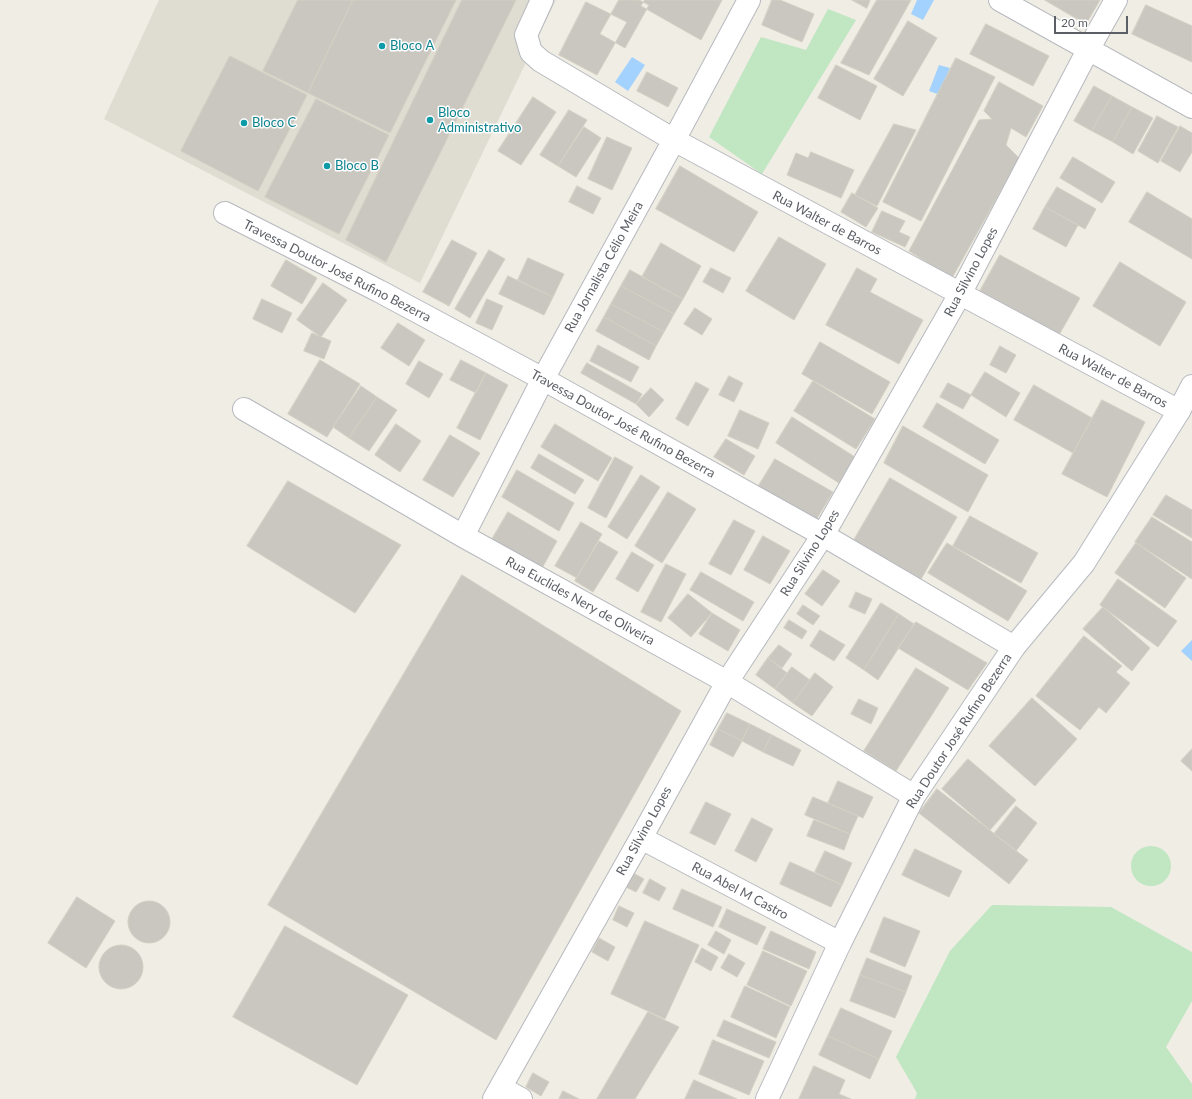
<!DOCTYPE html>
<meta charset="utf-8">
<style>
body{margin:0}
#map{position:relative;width:1192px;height:1099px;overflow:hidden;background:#efede4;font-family:Lato,sans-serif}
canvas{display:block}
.scale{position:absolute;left:1054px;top:16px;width:74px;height:18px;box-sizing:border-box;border:2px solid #5c5f65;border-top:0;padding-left:5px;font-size:12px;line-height:14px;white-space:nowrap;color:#5c5f65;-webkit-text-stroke:3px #fff;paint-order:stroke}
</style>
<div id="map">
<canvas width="1192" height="1099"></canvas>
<div class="scale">20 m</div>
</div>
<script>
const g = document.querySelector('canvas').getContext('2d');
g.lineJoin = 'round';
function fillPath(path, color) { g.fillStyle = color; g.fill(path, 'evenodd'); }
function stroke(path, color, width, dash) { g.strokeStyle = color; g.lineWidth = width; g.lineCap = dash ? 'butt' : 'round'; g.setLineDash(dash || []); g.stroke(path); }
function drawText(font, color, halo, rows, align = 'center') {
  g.font = font + ' Lato,sans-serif'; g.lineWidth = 3; g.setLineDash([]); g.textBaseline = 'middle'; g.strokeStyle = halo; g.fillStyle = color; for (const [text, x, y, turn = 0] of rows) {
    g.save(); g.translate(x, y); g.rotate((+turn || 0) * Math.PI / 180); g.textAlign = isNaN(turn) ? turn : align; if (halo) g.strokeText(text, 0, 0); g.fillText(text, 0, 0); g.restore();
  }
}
const education = new Path2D(`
 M159,0H556L420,283L104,119Z`);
const green = new Path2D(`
 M828,9L856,20L762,174L709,137L761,37L806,50Z
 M1131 866a20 20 0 1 1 40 0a20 20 0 1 1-40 0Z
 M992,905L1111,907L1192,952V1001L1166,1047L1192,1084V1099H915L917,1093L896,1057L950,951Z`);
const water = new Path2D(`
 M917,0H934L923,20L911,14Z
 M632,57L645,65L628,91L615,82Z
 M939,65L950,68L940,95L929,91Z
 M1192,640V661L1181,651Z`);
const building = new Path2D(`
 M298,0H353L308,93L263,71Z
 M353,0H456L390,133L308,93Z
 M462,0H516L386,262L346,240Z
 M619,0H639L649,5L625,48L600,34Z
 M645,0H722L701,40L641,6Z
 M772,0H780L814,14L802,42L762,25Z
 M852,0H870L867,8Z
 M877,0H911L869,75L841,63Z
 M1045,0H1100L1086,24Z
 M586,2L627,22L597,75L559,55Z
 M1146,5L1192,26V62L1132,34Z
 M908,21L937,38L903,96L874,79Z
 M986,24L1049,56L1033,86L970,54Z
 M230,56L307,95L258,191L181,151Z
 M956,58L995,77L921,221L883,202Z
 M836,65L877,86L860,120L818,98Z
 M647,72L678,88L668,107L637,91Z
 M999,82L1043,106L1026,137L1011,128L1006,145L1019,158L952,278L909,251L979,120L992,119L984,111Z
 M1094,86L1112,96L1092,131L1074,121Z
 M1112,96L1132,107L1113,142L1092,131Z
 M533,97L556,112L521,165L498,151Z
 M316,99L389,135L339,234L265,197Z
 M1132,107L1153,118L1133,154L1113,142Z
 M569,110L587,120L558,166L540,155Z
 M1157,116L1178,127L1158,163L1138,151Z
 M894,124L916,130L877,206L855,195Z
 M1180,126L1192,133V152L1180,172L1161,161Z
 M584,127L601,138L576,177L558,166Z
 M607,137L632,148L612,190L588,179Z
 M811,152L854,170L841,198L787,175L796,153L808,158Z
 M1073,157L1115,182L1102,203L1060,178Z
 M680,166L758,212L734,252L656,209Z
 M577,186L601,198L593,214L569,202Z
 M1057,187L1096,209L1085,229L1045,207Z
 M1147,192L1192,219V259L1129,222Z
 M852,193L878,208L866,227L841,212Z
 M1045,207L1078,225L1066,247L1033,229Z
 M882,211L905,221L899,232L910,237L905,247L872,232Z
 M779,237L826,264L794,320L746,291Z
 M452,240L477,253L449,306L423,292Z
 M661,243L701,266L683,299L642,277Z
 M489,250L505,259L470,318L455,309Z
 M1000,255L1080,298L1059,335L980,291Z
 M528,258L564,274L553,297L518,280Z
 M286,260L317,278L302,304L271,286Z
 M1120,262L1186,302L1160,346L1093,306Z
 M711,268L731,278L723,293L703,282Z
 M857,268L877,279L870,292L923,320L899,364L826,325Z
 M630,270L683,299L674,314L621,286Z
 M508,276L553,297L544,315L499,294Z
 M323,283L347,300L321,337L297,320Z
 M621,286L674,314L664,332L611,304Z
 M262,299L292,313L282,333L253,319Z
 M487,299L503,306L492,330L476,323Z
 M611,304L664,332L656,346L604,317Z
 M695,308L712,319L702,335L684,324Z
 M604,317L656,346L649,360L596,331Z
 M398,323L425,340L409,366L381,348Z
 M312,333L331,341L324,359L304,351Z
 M820,342L890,382L872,414L802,374Z
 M598,345L639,367L631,382L590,361Z
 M1000,346L1016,355L1006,373L990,365Z
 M320,360L360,384L327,437L288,414Z
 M461,360L486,373L476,393L450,380Z
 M419,361L443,374L429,398L406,384Z
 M587,363L642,394L636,404L581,373Z
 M985,372L1020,393L1006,417L971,395Z
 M486,373L508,385L480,440L457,428Z
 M729,376L743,383L734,402L719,395Z
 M813,381L875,419L856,449L794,411Z
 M696,382L709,389L688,426L676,419Z
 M948,383L971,395L963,409L940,397Z
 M1034,385L1092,418L1073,453L1014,420Z
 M361,386L377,397L349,438L333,427Z
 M651,388L664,400L649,417L636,404Z
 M377,397L397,410L369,451L349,438Z
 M1102,400L1145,422L1107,497L1062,474Z
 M937,403L999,440L985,464L923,427Z
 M740,410L769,423L758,449L728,436Z
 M792,417L855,457L839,483L776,443Z
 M396,424L421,441L400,472L375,455Z
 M555,424L612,458L598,481L541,447Z
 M903,426L988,475L968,512L884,463Z
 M450,435L480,453L453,497L423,480Z
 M726,439L755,456L744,475L714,457Z
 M539,454L584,480L575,494L531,468Z
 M615,457L633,467L606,518L588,508Z
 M775,459L833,492L816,520L758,487Z
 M517,470L574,503L559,531L502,497Z
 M641,475L660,487L627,539L608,527Z
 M890,478L957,517L921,579L854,540Z
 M288,481L401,545L355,613L247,546Z
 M668,492L696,509L662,563L635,546Z
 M1166,495L1192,510V538L1153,515Z
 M508,512L557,541L541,570L491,541Z
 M970,516L1038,553L1021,583L953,546Z
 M1152,517L1192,542V579L1135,542Z
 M734,520L755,531L731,575L709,564Z
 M581,522L602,534L577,578L555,566Z
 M763,536L790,551L770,584L744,570Z
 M599,541L618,552L593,592L575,581Z
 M947,543L1027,591L1008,621L928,573Z
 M1136,543L1186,578L1165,608L1115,573Z
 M632,552L654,565L638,592L616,579Z
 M666,564L686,574L661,622L641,612Z
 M823,570L840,581L822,606L805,594Z
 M701,572L754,602L743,621L690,590Z
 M462,575L681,711L496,1040L268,905Z
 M1118,579L1177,621L1158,647L1100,605Z
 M856,592L872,599L865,614L849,607Z
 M688,594L712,613L691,637L668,618Z
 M881,603L899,614L864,670L846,658Z
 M803,605L820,616L813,625L797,614Z
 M1103,607L1150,648L1132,671L1083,629Z
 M712,613L740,630L728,651L699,634Z
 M899,614L914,624L878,680L864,670Z
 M789,620L807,631L802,639L784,628Z
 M916,622L987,663L968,690L898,648Z
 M820,630L845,645L834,661L810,646Z
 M1084,636L1122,666L1116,672L1130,683L1106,713L1099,707L1080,730L1036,696Z
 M779,645L792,654L782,668L768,658Z
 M768,658L787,673L775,689L756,675Z
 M792,667L810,680L793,703L775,689Z
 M916,668L949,688L896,771L864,751Z
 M815,673L833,687L812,716L793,703Z
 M1032,698L1077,739L1035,786L989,746Z
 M859,699L878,708L871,724L851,714Z
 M727,713L750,724L742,741L718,729Z
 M750,724L772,735L763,752L742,741Z
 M718,729L742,741L733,757L710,745Z
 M772,735L801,750L793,766L763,752Z
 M1192,749V771L1181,761Z
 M968,759L1016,800L990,830L942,789Z
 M838,781L873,797L863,818L828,803Z
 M937,789L1028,860L1009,884L919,813Z
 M813,797L858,816L850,834L805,815Z
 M706,802L731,814L715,845L690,833Z
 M1016,806L1037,823L1016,851L994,834Z
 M752,818L773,829L756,862L735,851Z
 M814,820L850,834L844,850L807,836Z
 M915,849L962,871L949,897L902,875Z
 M825,851L852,863L842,885L815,872Z
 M790,862L842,885L831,907L780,884Z
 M628,870L644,879L636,892L620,884Z
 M650,879L666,888L659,901L643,893Z
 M682,889L722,907L713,927L673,909Z
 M77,897L115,921L86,968L48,943Z
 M128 922a21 21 0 1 1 42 0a21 21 0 1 1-42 0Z
 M619,906L634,913L627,927L613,920Z
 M727,909L766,927L757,945L719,927Z
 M884,917L920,931L905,967L870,952Z
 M645,921L699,945L665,1019L611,994Z
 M285,926L408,995L357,1085L233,1017Z
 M716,931L731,940L724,954L708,945Z
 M771,931L816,952L809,969L763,949Z
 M599,938L615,947L608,961L592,952Z
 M99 967a22 22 0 1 1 44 0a22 22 0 1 1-44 0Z
 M702,948L718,957L711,971L695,962Z
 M763,951L807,971L791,1006L747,985Z
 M729,954L745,963L737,977L721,968Z
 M867,958L912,976L906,992L860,975Z
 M860,975L906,992L895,1018L850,1001Z
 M745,986L790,1007L776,1038L731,1017Z
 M841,1008L892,1031L879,1059L828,1036Z
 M648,1012L679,1027L635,1099H597Z
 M724,1020L776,1042L769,1058L717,1036Z
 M828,1036L879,1059L870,1079L819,1055Z
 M713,1040L764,1061L749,1095L699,1074Z
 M814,1066L845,1080L839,1094L851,1099H799Z
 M533,1073L549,1082L541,1096L526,1087Z
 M694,1080L737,1099H685Z
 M563,1091L579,1099H559Z`);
const street = new Path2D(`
 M542,0L526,35L531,52L541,61L674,140L1179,411
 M1000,0L1192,107
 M225,213L379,291L543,379L823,535L1014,647
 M244,409L463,536L727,682L914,796
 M463,536L543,379L674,140L749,0
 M641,838L840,943
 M501,1088L521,1099
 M494,1099L641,838L727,682L823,535L960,294L1088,50L1116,0`);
const secondary = new Path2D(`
 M767,1099L840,943L914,796L1014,647L1084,563L1179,411L1192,386`);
const markers = [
 [382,46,4,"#0f9aa8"],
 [430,120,4,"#0f9aa8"],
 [244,123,4,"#0f9aa8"],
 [327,166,4,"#0f9aa8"]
];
const cultureNames = [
 ["Bloco A",390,46],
 ["Bloco",438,113],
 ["Administrativo",438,128],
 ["Bloco C",252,123],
 ["Bloco B",335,166]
];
const streetNames = [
 ["Rua Walter de Barros",827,223,28],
 ["Rua Jornalista Célio Meira",604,267,-61],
 ["Travessa Doutor José Rufino Bezerra",337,271,27],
 ["Rua Silvino Lopes",971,272,-62],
 ["Rua Walter de Barros",1113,376,28],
 ["Travessa Doutor José Rufino Bezerra",623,424,29],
 ["Rua Silvino Lopes",810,553,-58],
 ["Rua Euclides Nery de Oliveira",580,601,29],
 ["Rua Doutor José Rufino Bezerra",959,731,-57],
 ["Rua Silvino Lopes",644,831,-61],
 ["Rua Abel M Castro",740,891,28]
];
fillPath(education, '#dfdcd2');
fillPath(green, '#c0e6c2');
fillPath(water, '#a4d2ff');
fillPath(building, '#cac7c1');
stroke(building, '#d3cfc2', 1);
stroke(street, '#b6b9be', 24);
stroke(secondary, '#b7bac0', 24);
stroke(street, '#fff', 22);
stroke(secondary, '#fff', 22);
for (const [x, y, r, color] of markers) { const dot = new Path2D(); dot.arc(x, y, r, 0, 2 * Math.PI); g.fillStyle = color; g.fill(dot); stroke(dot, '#fff', 1.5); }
drawText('13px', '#0d838f', '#fff', cultureNames, 'left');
drawText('13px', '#5c5f65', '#fff', streetNames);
</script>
